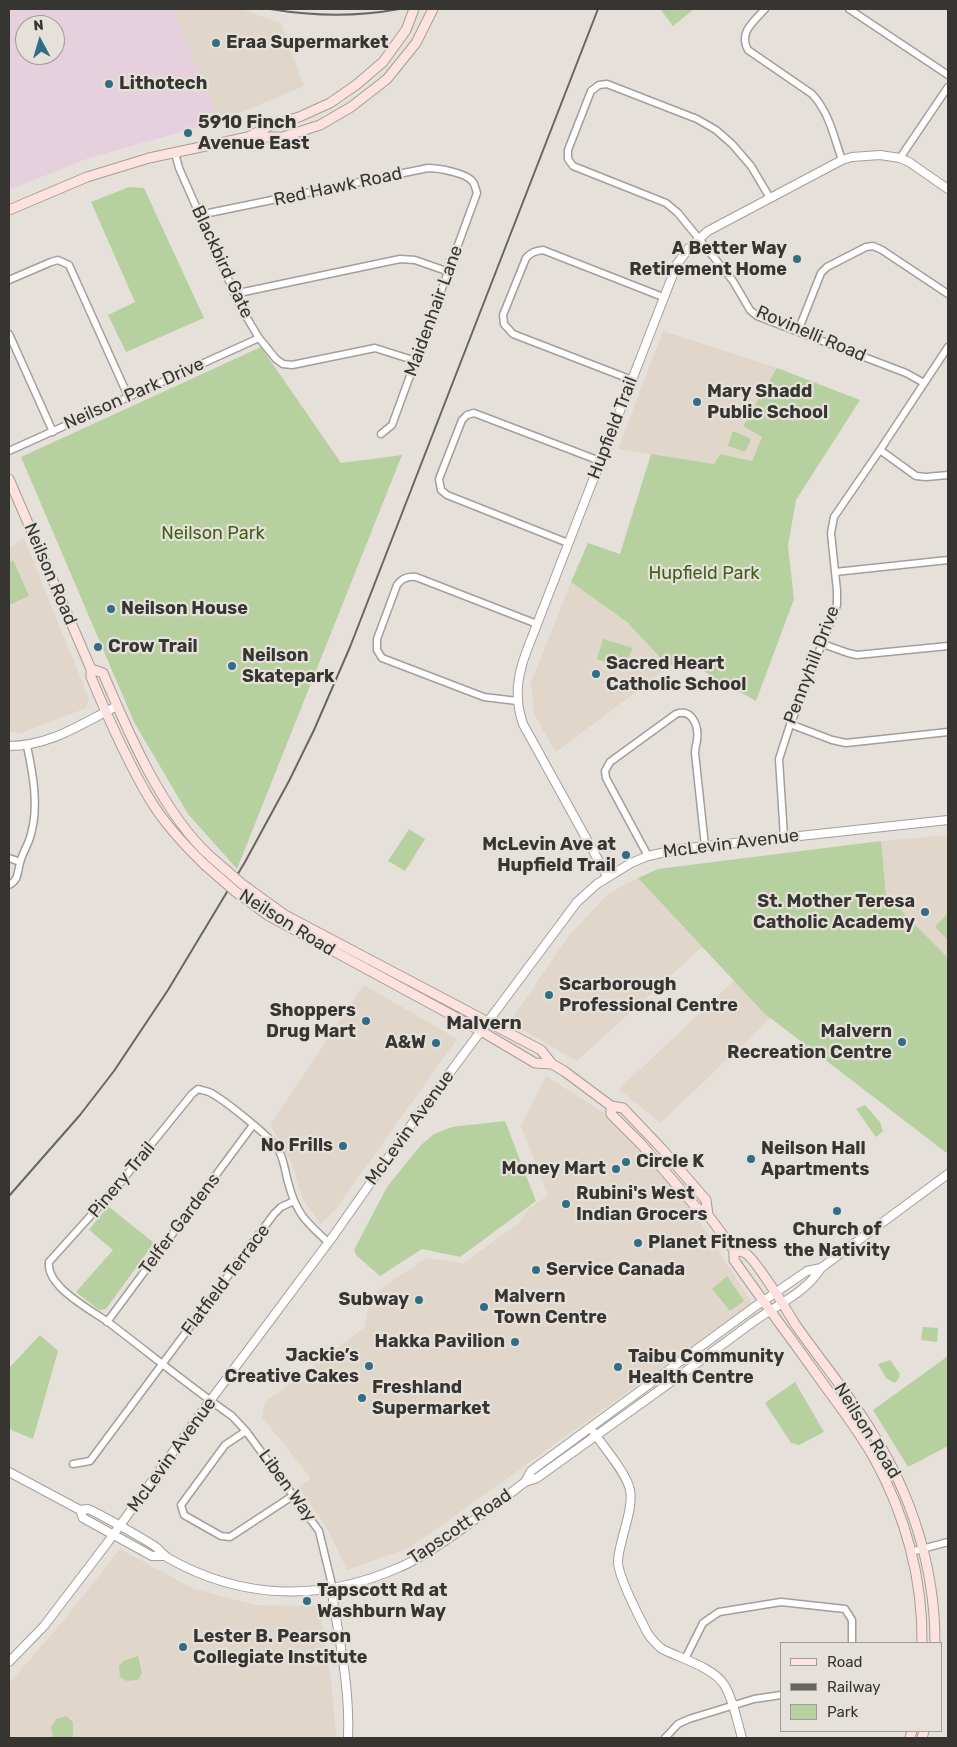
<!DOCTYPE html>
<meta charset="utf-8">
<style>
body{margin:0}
#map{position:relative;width:957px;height:1747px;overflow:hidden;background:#e5e1da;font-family:Rubik,sans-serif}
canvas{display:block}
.frame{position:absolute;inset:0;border:10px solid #373532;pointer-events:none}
.legend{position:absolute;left:780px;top:1642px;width:162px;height:90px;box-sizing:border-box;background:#e5e1da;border:1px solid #9f9c97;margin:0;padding:6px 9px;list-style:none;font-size:15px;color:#373532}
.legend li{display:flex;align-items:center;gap:10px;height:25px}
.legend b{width:25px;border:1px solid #9f9c97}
.north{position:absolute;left:15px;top:15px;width:50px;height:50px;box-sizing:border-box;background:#e5e1da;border:1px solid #9f9c97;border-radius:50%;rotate:354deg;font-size:14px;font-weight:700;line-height:20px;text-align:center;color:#373532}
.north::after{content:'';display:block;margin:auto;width:18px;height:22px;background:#316e85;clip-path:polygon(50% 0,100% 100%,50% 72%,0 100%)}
</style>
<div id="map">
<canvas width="957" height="1747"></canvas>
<div class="frame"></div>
<ul class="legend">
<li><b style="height:6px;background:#fee2df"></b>Road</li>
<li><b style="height:6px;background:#696662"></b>Railway</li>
<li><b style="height:14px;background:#b7d09f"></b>Park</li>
</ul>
<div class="north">N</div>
</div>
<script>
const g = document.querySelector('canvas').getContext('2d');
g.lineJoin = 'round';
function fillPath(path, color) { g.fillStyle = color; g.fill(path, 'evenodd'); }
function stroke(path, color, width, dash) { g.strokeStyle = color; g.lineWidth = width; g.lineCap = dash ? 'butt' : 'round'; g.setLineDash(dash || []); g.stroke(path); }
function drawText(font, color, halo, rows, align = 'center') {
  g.font = font + ' Rubik,sans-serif'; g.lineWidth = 4.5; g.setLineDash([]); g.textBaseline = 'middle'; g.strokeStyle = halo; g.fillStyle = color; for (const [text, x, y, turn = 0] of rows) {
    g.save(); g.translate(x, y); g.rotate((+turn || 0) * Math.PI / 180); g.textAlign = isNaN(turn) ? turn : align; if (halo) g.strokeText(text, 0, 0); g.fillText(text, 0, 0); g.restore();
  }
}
const built = new Path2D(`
 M172,9H240L281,23L304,86L220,121Z
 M663,331L777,368L743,426L762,437L752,461L720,454L714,464L618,449Z
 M24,538L89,699L86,708L22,733L9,732V548Z
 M571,582L627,622L669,667L556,752L534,715L531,682Z
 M948,835V958L886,895L881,841Z
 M638,878L702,947L577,1061L510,1022L569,935L609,893Z
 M734,981L771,1018L660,1123L619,1089Z
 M364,985L457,1039L335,1210L321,1224L303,1200L291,1161L270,1125Z
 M546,1076L612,1118L651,1160L693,1211L752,1303L411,1547L347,1570L328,1530L299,1487L311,1478L262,1417L265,1402L364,1328L371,1296L383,1287L426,1258L463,1263L518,1224L530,1208L548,1195L521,1126Z
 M120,1549L194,1589L256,1605L319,1606L331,1679L336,1733L335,1738H9V1684L68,1615Z`);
const industrial = new Path2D(`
 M9,9H172L220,121L89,158L9,190ZM25,25H55V55H25Z`);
const green = new Path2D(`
 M660,9H694L673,26Z
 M129,187L144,188L204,318L126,352L108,315L135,302L91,202Z
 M261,347L341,463L402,455L237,869L188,814L134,722L21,457Z
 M777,368L860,400L796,500L788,546L794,599L756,701L682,659L669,667L627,622L571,582L588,543L620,554L651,454L714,464L720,454L752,461L762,437L743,426Z
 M733,431L751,439L745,452L728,446Z
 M13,560L29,596L9,605V562Z
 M603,639L633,648L623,668L597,659Z
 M409,829L425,839L405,871L388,861Z
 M881,841L886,895L948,958V1154L764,1013L638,878L658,869Z
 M948,913V940L935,927Z
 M865,1105L880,1122L883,1131L876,1137L856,1109Z
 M505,1121L536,1201L460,1257L422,1249L380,1276L356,1255L354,1250L387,1187L420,1146L434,1134L452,1127Z
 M108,1206L154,1243L106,1309L99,1310L76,1292L113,1250L89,1230Z
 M727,1276L744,1301L730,1311L712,1289Z
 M923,1327L938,1328L937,1342L921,1340Z
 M40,1335L58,1351L33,1439L9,1429V1368Z
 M948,1356V1446L908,1467L873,1410Z
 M890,1360L900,1374L898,1380L894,1383L886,1378L878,1364Z
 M795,1382L824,1432L799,1445L791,1443L765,1403Z
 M138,1656L142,1673L138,1680L127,1681L120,1677L119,1667L123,1661Z
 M66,1716L73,1722V1738H53L51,1727L56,1719Z`);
const minor = new Path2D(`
 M765,9C754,21 738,33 748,50L812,94C829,112 834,137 842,160
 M849,9L948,75
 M175,153L179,168L241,308L259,338L276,359L283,364L292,365L375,348L416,361
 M900,158L948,87
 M770,198L751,166L732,144L716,130L697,119L607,84L599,85L591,91L568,150V159L573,166L666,203L678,213L704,245L733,281L750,310L757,316L906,373L924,383
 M199,215L428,168C438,168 467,173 473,182C475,185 476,190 477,193L392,425L381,434
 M9,280L51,262L58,260L69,265L128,396
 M234,294L400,259L415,260L449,272
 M798,331L821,273L827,267L866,247L873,246L882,250L948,294
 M9,334L53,432
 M632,380L513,334L504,324L503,315L526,258C531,252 536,251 543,250L663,297
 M880,450L916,476L926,477L948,475
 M9,451L259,338
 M568,543L447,495L441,490L439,479L462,420L467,415L474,413L600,461
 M835,572L948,560
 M823,644L848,653L857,655L948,646
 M517,701L484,697L382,658L377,650V639L397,585C402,578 408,576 416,577L537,624
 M790,724L832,740L846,743L948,732
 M784,837L779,759L789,728L837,605V591L831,533L834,517L880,450L948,347
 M648,856L606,778L605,771L610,762L676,714C693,708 699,727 697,741C696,745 695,749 695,753L705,846
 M9,858L20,862
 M9,885C19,880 17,873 20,863C22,853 29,844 31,834C39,806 33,774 27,746
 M328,1242C305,1221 296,1213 288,1182C285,1171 284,1159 278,1149C271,1137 222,1098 209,1092C206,1091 201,1090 198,1089L192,1094L120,1183L49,1262C48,1273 54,1280 61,1288C75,1302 92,1311 108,1322C149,1353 189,1386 232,1416L246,1431L319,1531L333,1589
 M107,1322L253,1125
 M246,1431L225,1445L181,1505L184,1515L221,1536L230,1537L294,1495
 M73,1464L90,1461L274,1214L281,1207L294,1201
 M911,1552L948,1542
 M685,1659L703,1623L719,1612L781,1602L845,1609L852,1620V1643
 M665,1738L678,1724L689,1719L754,1699L781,1695`);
const tertiary = new Path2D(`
 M9,746C50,746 81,724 117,706
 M607,876L523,724C514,698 517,676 527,650L677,264L689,248L708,231L842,160L852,157L880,155L900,158L909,162L948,189
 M594,1433C604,1447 627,1474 630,1490C634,1510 619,1540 618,1561C617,1574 640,1619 647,1632C651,1639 656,1644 662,1649C680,1658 715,1668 725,1686C734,1702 737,1721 742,1738
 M9,1472L80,1510C83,1510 85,1509 88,1509C94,1511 152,1543 157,1548C161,1551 163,1555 168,1558C242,1600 322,1602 400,1567C420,1559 437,1546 455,1534C478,1517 502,1500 525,1482L537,1478C609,1426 682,1375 753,1322C776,1305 806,1293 821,1268
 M525,1482L531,1471L753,1308L807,1271L821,1268L948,1174
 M80,1510L83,1518L152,1556H163
 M333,1589V1601C341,1647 350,1692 348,1738
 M9,1662L44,1626L108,1542L204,1409L334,1235L416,1118L577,902L597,884L631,863L648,856L679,849L948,820`);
const secondary = new Path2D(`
 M250,136L271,125L299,117L330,103L356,85L383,62L406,30L414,9
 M9,210L87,177L149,158L248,137H283L320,125L351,107L387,79L416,43L433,9
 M9,479L91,669V677C108,718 126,759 149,798C164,823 184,845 205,865
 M91,669L103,673C128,732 163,814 211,857
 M275,908L285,915L541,1050L552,1064
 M269,916L481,1031L535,1063L552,1064L564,1071L611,1106L623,1108L662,1149L706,1200L708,1215
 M611,1106V1114L641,1144L696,1207L708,1215L734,1250V1260C760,1297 786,1332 812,1368C833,1398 856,1426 874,1458C905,1514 923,1579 922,1643
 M734,1250C738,1251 742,1251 745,1253C754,1257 788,1312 795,1324C820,1360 849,1394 872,1432C912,1495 935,1568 935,1643
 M910,1738L912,1731
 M922,1738L924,1731`);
const rail = new Path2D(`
 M270,9C312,16 357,17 399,9
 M9,1196L80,1115L114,1071L168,990L245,862L289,781L314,730L350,647L598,9`);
const secondaryBridge = new Path2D(`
 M211,857L242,884L275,908
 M205,865L236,892L269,916`);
const markers = [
 [216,43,5,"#316e85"],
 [109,84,5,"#316e85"],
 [188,133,5,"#316e85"],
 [797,259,5,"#316e85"],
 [697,402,5,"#316e85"],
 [111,609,5,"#316e85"],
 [98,647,5,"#316e85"],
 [232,666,5,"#316e85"],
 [596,674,5,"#316e85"],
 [626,855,5,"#316e85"],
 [925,912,5,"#316e85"],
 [549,995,5,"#316e85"],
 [366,1021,5,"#316e85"],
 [902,1042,5,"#316e85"],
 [436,1043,5,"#316e85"],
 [343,1146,5,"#316e85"],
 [751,1159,5,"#316e85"],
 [626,1162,5,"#316e85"],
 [616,1169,5,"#316e85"],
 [566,1204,5,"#316e85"],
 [837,1211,5,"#316e85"],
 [638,1243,5,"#316e85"],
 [536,1270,5,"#316e85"],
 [419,1300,5,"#316e85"],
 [484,1307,5,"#316e85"],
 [515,1342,5,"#316e85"],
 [369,1366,5,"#316e85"],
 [618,1367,5,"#316e85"],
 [362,1398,5,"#316e85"],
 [307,1601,5,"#316e85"],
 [183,1647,5,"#316e85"]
];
const poiNames = [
 ["Eraa Supermarket",226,43],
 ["Lithotech",119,84],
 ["5910 Finch",198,123],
 ["Avenue East",198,144],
 ["A Better Way",787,249,"right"],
 ["Retirement Home",787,270,"right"],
 ["Mary Shadd",707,392],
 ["Public School",707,413],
 ["Neilson House",121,609],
 ["Crow Trail",108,647],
 ["Neilson",242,656],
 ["Skatepark",242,677],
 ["Sacred Heart",606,664],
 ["Catholic School",606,685],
 ["McLevin Ave at",616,845,"right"],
 ["Hupfield Trail",616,866,"right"],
 ["St. Mother Teresa",915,902,"right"],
 ["Catholic Academy",915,923,"right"],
 ["Scarborough",559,985],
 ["Professional Centre",559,1006],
 ["Shoppers",356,1011,"right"],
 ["Drug Mart",356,1032,"right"],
 ["Malvern",892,1032,"right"],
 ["Recreation Centre",892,1053,"right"],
 ["A&W",426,1043,"right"],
 ["No Frills",333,1146,"right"],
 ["Neilson Hall",761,1149],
 ["Apartments",761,1170],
 ["Circle K",636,1162],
 ["Money Mart",606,1169,"right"],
 ["Rubini's West",576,1194],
 ["Indian Grocers",576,1215],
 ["Church of",837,1230,"center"],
 ["the Nativity",837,1251,"center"],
 ["Planet Fitness",648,1243],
 ["Service Canada",546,1270],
 ["Malvern",494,1297],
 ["Town Centre",494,1318],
 ["Subway",409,1300,"right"],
 ["Hakka Pavilion",505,1342,"right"],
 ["Jackie’s",359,1356,"right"],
 ["Creative Cakes",359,1377,"right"],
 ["Taibu Community",628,1357],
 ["Health Centre",628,1378],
 ["Freshland",372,1388],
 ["Supermarket",372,1409],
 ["Tapscott Rd at",317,1591],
 ["Washburn Way",317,1612],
 ["Lester B. Pearson",193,1637],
 ["Collegiate Institute",193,1658]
];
const streetNames = [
 ["Red Hawk Road",338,187,-12],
 ["Blackbird Gate",222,262,65],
 ["Maidenhair Lane",434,311,-70],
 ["Rovinelli Road",811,334,23],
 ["Neilson Park Drive",134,394,-24],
 ["Hupfield Trail",613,428,-69],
 ["Neilson Road",50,574,67],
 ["Pennyhill Drive",812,665,-69],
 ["McLevin Avenue",731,844,-7],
 ["Neilson Road",287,923,32],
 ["McLevin Avenue",410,1128,-54],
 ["Pinery Trail",122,1180,-50],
 ["Telfer Gardens",180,1224,-53],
 ["Flatfield Terrace",226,1280,-53],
 ["Neilson Road",867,1431,58],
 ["McLevin Avenue",172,1455,-54],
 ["Liben Way",287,1486,54],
 ["Tapscott Road",460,1527,-34]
];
const parkNames = [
 ["Neilson Park",213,534],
 ["Hupfield Park",704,574]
];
const neighbourhoodNames = [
 ["Malvern",484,1024]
];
fillPath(built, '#e0d6c9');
fillPath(industrial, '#e6d0de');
fillPath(green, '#b7d09f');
stroke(minor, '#a39e98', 9);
stroke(tertiary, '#a39e98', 10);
stroke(secondary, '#a39e98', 11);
stroke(minor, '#fff', 6);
stroke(tertiary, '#fff', 8);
stroke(secondary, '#fee2df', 9);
stroke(rail, '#696662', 2);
stroke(secondaryBridge, '#a39e98', 11, []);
stroke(secondaryBridge, '#fee2df', 9);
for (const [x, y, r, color] of markers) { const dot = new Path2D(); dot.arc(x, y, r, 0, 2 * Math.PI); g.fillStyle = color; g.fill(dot); stroke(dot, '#e5e1da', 2); }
drawText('bold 18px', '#373532', '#e5e1da', poiNames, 'left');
drawText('18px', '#373532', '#e5e1da', streetNames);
drawText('18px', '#416017', '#e5e1da', parkNames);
drawText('bold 19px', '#373532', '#e5e1da', neighbourhoodNames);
</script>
